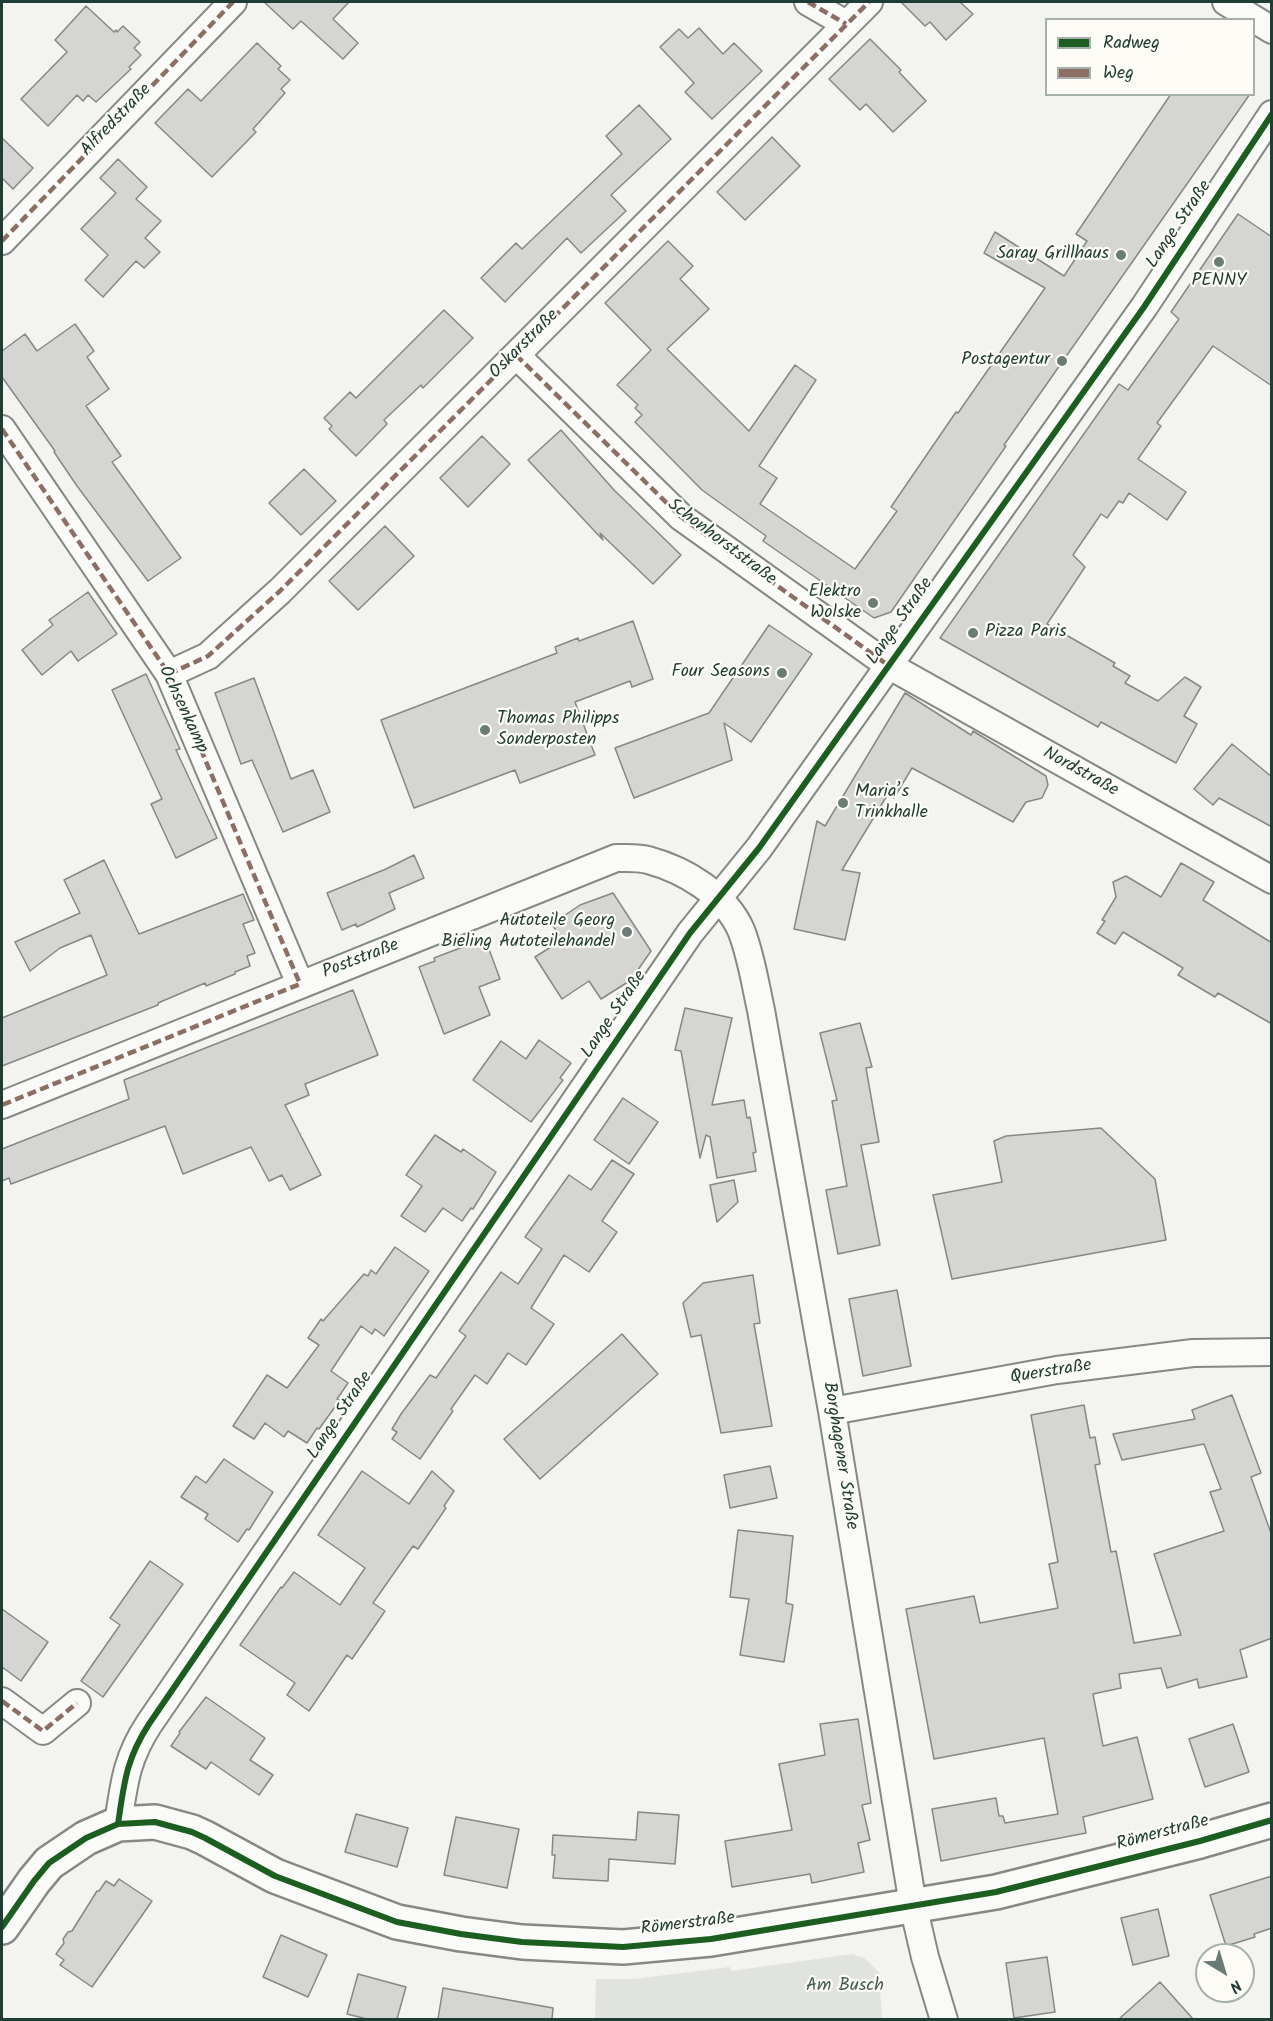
<!DOCTYPE html>
<meta charset="utf-8">
<style>
body{margin:0}
#map{position:relative;width:1273px;height:2021px;overflow:hidden;background:#f3f3f0;font-family:Kalam,sans-serif}
canvas{display:block}
.frame{position:absolute;inset:0;border:3px solid #1f3d34;pointer-events:none}
.legend{position:absolute;left:1045px;top:18px;width:210px;height:78px;box-sizing:border-box;background:#fdfcf7;border:2px solid #a4b0a9;margin:0;padding:8px 10px;list-style:none;font-size:18px;color:#1f3d34}
.legend li{display:flex;align-items:center;gap:12px;height:30px}
.legend b{width:30px;border:2px solid #a4b0a9}
.north{position:absolute;left:1195px;top:1943px;width:60px;height:60px;box-sizing:border-box;background:#fdfcf7;border:2px solid #a4b0a9;border-radius:50%;rotate:142deg;font-size:16px;font-weight:700;line-height:24px;text-align:center;color:#1f3d34}
.north::after{content:'';display:block;margin:auto;width:21px;height:27px;background:#697d76;clip-path:polygon(50% 0,100% 100%,50% 72%,0 100%)}
</style>
<div id="map">
<canvas width="1273" height="2021"></canvas>
<div class="frame"></div>
<ul class="legend">
<li><b style="height:8px;background:#1b5e20"></b>Radweg</li>
<li><b style="height:8px;background:#8d6e63"></b>Weg</li>
</ul>
<div class="north">N</div>
</div>
<script>
const g = document.querySelector('canvas').getContext('2d');
g.lineJoin = 'round';
function fillPath(path, color) { g.fillStyle = color; g.fill(path, 'evenodd'); }
function stroke(path, color, width, dash) { g.strokeStyle = color; g.lineWidth = width; g.lineCap = dash ? 'butt' : 'round'; g.setLineDash(dash || []); g.stroke(path); }
function drawText(font, color, halo, rows, align = 'center') {
  g.font = font + ' Kalam,sans-serif'; g.lineWidth = 4.5; g.setLineDash([]); g.textBaseline = 'middle'; g.strokeStyle = halo; g.fillStyle = color; for (const [text, x, y, turn = 0] of rows) {
    g.save(); g.translate(x, y); g.rotate((+turn || 0) * Math.PI / 180); g.textAlign = isNaN(turn) ? turn : align; if (halo) g.strokeText(text, 0, 0); g.fillText(text, 0, 0); g.restore();
  }
}
const green = new Path2D(`
 M852,1954L864,1958L879,1972L882,2019H595L596,1979H634L730,1967L731,1971Z`);
const building = new Path2D(`
 M264,2H349L333,19L358,43L343,59L301,21L293,29Z
 M901,2H960L973,14L946,40L930,22L925,26Z
 M86,6L114,32L116,30L117,32L123,26L140,42L134,48L141,55L129,67L131,69L96,102L88,95L83,101L77,95L48,126L21,99L67,52L55,40Z
 M699,28L723,54L734,43L762,71L712,119L685,92L694,83L660,47L679,29L688,38Z
 M870,39L901,70L899,72L926,101L893,132L866,104L860,110L829,79Z
 M257,43L281,66L278,69L290,80L281,89L285,93L253,129L256,132L212,177L155,123L188,89L201,101Z
 M1171,94H1250L1004,445L1006,446L891,612L874,618L763,541L766,536L702,490L635,422L642,415L635,408L638,405L617,385L651,350L605,303L668,241L693,266L680,279L709,309L667,349L749,431L795,365L816,380L759,466L777,478L760,504L855,569L897,511L891,507L956,412L958,413L1045,288L984,253L995,232L1064,276L1087,241L1076,234Z
 M639,105L671,139L611,195L626,211L581,253L567,238L505,302L481,278L516,243L522,249L622,154L606,136Z
 M772,137L800,166L745,220L717,192Z
 M2,138L33,168L13,189L2,178Z
 M118,159L147,187L136,199L161,221L145,238L160,252L144,268L136,261L103,297L85,280L108,255L81,229L116,193L100,178Z
 M1238,214L1272,237V386L1213,346L1157,423L1161,426L1138,459L1186,492L1167,520L1129,493L1123,503L1119,501L1107,518L1101,514L1073,555L1085,567L1047,624L1115,663L1113,666L1130,676L1125,683L1158,701L1185,677L1201,687L1184,716L1197,724L1176,763L1101,722L1098,727L940,638L1119,384L1128,390L1179,319L1171,312Z
 M444,310L473,338L423,388L421,385L384,420L387,424L356,456L329,429L332,426L324,418L350,392L356,398Z
 M75,324L94,351L87,357L109,389L86,406L121,456L112,462L181,558L148,581L77,486L54,452L55,451L2,377V351L25,334L37,351Z
 M561,430L614,490L681,555L653,584L600,533L603,540L528,460Z
 M482,436L510,464L468,507L440,478Z
 M304,469L336,501L301,535L269,503Z
 M385,526L414,556L358,610L329,581Z
 M88,592L117,634L78,661L71,651L42,675L22,650L53,625L49,620Z
 M633,621L653,679L632,687L630,681L575,702L595,755L520,783L515,770L414,808L381,720L557,653L555,647L578,638L579,641Z
 M769,625L812,654L751,742L724,723L732,760L634,798L615,748L709,713Z
 M146,674L180,749L176,750L217,838L176,858L151,804L162,799L112,690Z
 M254,678L291,779L313,770L330,812L283,832L252,760L241,764L215,693Z
 M905,693L971,735L973,731L1046,776L1048,785L1042,798L1026,802L1013,822L912,768L894,798L888,794L842,870L860,873L845,940L794,929L817,821L825,826Z
 M1232,744L1272,777V827L1219,798L1213,805L1194,789Z
 M414,855L424,878L389,893L395,909L357,927L356,924L342,930L327,893L386,869Z
 M104,860L139,934L243,894L254,920L243,924L255,953L247,956L250,966L235,972V974L206,986L205,983L158,1003V1005L2,1066V1018L107,975L91,935L60,948L30,971L15,942L80,913L64,880Z
 M1181,863L1214,882L1203,900L1272,943V1024L1218,993L1215,997L1178,975L1183,968L1123,932L1115,944L1097,933L1105,921L1102,920L1116,897L1113,882L1126,876L1161,897Z
 M613,893L651,951L631,980L601,999L589,981L562,999L535,957L562,940L552,924L580,905Z
 M486,941L500,979L479,987L490,1015L444,1034L419,967L435,961L434,958L468,945L469,947Z
 M353,990L378,1055L305,1084L309,1095L285,1105L321,1175L290,1190L282,1175L269,1181L251,1147L183,1174L165,1126L11,1184L9,1178L2,1181V1149L129,1099L124,1080Z
 M685,1008L732,1018L712,1105L744,1100L747,1118L750,1117L756,1152L753,1153L756,1171L717,1178L710,1137L706,1135L700,1158L681,1051L675,1050Z
 M860,1023L872,1067L866,1068L879,1142L861,1145L880,1245L838,1254L826,1190L847,1186L832,1101L837,1100L820,1033Z
 M539,1040L571,1063L560,1078L563,1080L531,1122L473,1080L501,1041L526,1059Z
 M623,1098L658,1122L629,1164L594,1140Z
 M1101,1128L1155,1179L1166,1240L952,1279L933,1195L1002,1182L994,1141L1006,1136Z
 M435,1135L461,1152L463,1149L496,1172L473,1209L471,1208L462,1221L443,1208L425,1232L401,1216L422,1186L406,1175Z
 M612,1160L634,1174L602,1221L617,1232L589,1272L564,1255L531,1308L554,1324L526,1365L508,1353L487,1384L475,1375L451,1409L453,1411L420,1459L392,1439L397,1432L392,1429L401,1414L430,1375L436,1378L466,1336L459,1331L501,1272L518,1284L542,1249L525,1237L569,1175L591,1190Z
 M734,1180L738,1202L717,1222L710,1185Z
 M395,1247L429,1271L384,1336L375,1329L372,1334L361,1326L331,1371L348,1383L337,1399L340,1400L319,1429L317,1428L307,1443L288,1431L284,1437L265,1423L254,1439L233,1426L267,1375L287,1388L319,1345L308,1338L321,1319L323,1321L364,1274L368,1276L371,1270L376,1274Z
 M753,1275L760,1323L754,1324L772,1426L721,1433L701,1335L691,1337L683,1303L703,1283Z
 M897,1290L911,1366L863,1376L849,1299Z
 M622,1334L658,1374L540,1479L504,1439Z
 M1232,1395L1261,1473L1251,1477L1272,1536V1638L1240,1650L1247,1677L1199,1688L1197,1679L1167,1688L1161,1668L1119,1674L1121,1688L1093,1694L1103,1746L1137,1737L1153,1799L1083,1817L1086,1833L941,1861L932,1809L996,1798L999,1816H1003L1005,1823L1058,1814L1044,1738L934,1759L906,1609L974,1596L980,1623L1058,1608L1049,1564L1058,1562L1031,1415L1084,1405L1090,1438L1095,1437L1100,1464L1095,1465L1111,1552L1116,1551L1134,1643L1181,1635L1154,1554L1224,1531L1210,1492L1221,1489L1204,1444L1122,1460L1113,1434L1195,1419L1192,1410Z
 M224,1459L273,1492L249,1530L247,1529L238,1542L205,1519L208,1514L181,1497L196,1476L206,1483Z
 M770,1466L777,1498L730,1508L724,1475Z
 M362,1471L409,1504L432,1471L454,1491L444,1506L446,1508L418,1549L413,1546L373,1603L385,1611L352,1659L347,1655L309,1711L287,1695L295,1683L240,1645L281,1587L282,1588L294,1572L340,1605L365,1568L318,1535Z
 M738,1530L793,1536L786,1603L793,1605L784,1662L740,1655L749,1599L730,1597Z
 M150,1561L183,1584L103,1697L81,1681L120,1625L110,1618Z
 M2,1609L48,1642L21,1681L2,1667Z
 M206,1697L265,1738L250,1760L273,1775L259,1795L211,1762L206,1769L171,1746L180,1733L179,1732Z
 M858,1719L871,1803L862,1805L870,1840L858,1843L864,1872L812,1883L810,1874L732,1887L725,1841L792,1830L779,1764L825,1755L820,1724Z
 M1233,1724L1249,1772L1205,1787L1189,1739Z
 M638,1812L679,1815L675,1864L609,1859L608,1881L553,1878L555,1855H552L553,1835L636,1840Z
 M356,1814L408,1828L397,1867L345,1852Z
 M456,1817L519,1829L507,1888L444,1875Z
 M1272,1876V1928L1254,1934L1255,1937L1226,1946L1210,1895Z
 M119,1879L152,1901L92,1987L60,1965L64,1960L56,1954L64,1943L63,1939L68,1932L72,1931L97,1891H99L106,1881L114,1886Z
 M1158,1909L1169,1956L1133,1965L1121,1918Z
 M281,1935L327,1955L308,1997L263,1977Z
 M1047,1957L1055,2012L1014,2018L1006,1963Z
 M358,1974L406,1987L397,2019H367L347,2014Z
 M1160,1982L1193,2019H1119Z
 M443,1988L553,2008L552,2019H438Z`);
const minor = new Path2D(`
 M808,2L846,24
 M1226,2L1272,30
 M2,241L233,2
 M516,355L681,517L888,665L1272,880
 M2,429L169,674L300,984
 M169,674L208,656L280,591L869,2
 M2,1105L616,858C627,858 638,857 648,860C685,870 725,894 741,930C751,955 755,983 761,1010L832,1411L913,1905L925,1957L944,2020
 M832,1411L1057,1370L1193,1353L1272,1352
 M2,1701L43,1731L77,1703
 M118,1824C124,1784 126,1759 149,1724L690,933L759,848L1144,307L1272,114`);
const secondary = new Path2D(`
 M2,1927L34,1881L49,1863L86,1838L118,1824L155,1822L192,1832L205,1838L275,1876L397,1922L461,1934L522,1942L623,1947L711,1939L996,1892L1200,1841L1272,1820`);
const quiet = new Path2D(`
 M808,2L846,24
 M2,241L233,2
 M516,355L681,517L888,665
 M2,429L169,674L300,984L2,1105
 M169,674L208,656L280,591L869,2
 M2,1701L43,1731L77,1703`);
const cycleway = new Path2D(`
 M118,1824C124,1784 126,1759 149,1724L690,933L759,848L1144,307L1272,114
 M2,1927L34,1881L49,1863L86,1838L118,1824L155,1822L192,1832L205,1838L275,1876L397,1922L461,1934L522,1942L623,1947L711,1939L996,1892L1200,1841L1272,1820`);
const markers = [
 [1121,255,6,"#697d76"],
 [1219,262,6,"#697d76"],
 [1062,361,6,"#697d76"],
 [873,603,6,"#697d76"],
 [973,633,6,"#697d76"],
 [782,673,6,"#697d76"],
 [485,730,6,"#697d76"],
 [843,803,6,"#697d76"],
 [627,932,6,"#697d76"]
];
const streetNames = [
 ["Alfredstraße",117,121,-46],
 ["Lange Straße",1180,225,-56],
 ["Oskarstraße",525,345,-45],
 ["Schonhorststraße",721,543,37],
 ["Lange Straße",901,622,-55],
 ["Ochsenkamp",182,710,65],
 ["Nordstraße",1080,773,29],
 ["Poststraße",361,960,-21],
 ["Lange Straße",615,1015,-56],
 ["Querstraße",1051,1373,-9],
 ["Lange Straße",341,1416,-56],
 ["Borghagener Straße",839,1456,81],
 ["Römerstraße",1163,1834,-15],
 ["Römerstraße",688,1925,-7]
];
const poiNames = [
 ["Saray Grillhaus",1109,255],
 ["PENNY",1219,282,"center"],
 ["Postagentur",1050,361],
 ["Elektro",861,593],
 ["Wolske",861,614],
 ["Pizza Paris",985,633,"left"],
 ["Four Seasons",770,673],
 ["Thomas Philipps",497,720,"left"],
 ["Sonderposten",497,741,"left"],
 ["Maria’s",855,793,"left"],
 ["Trinkhalle",855,814,"left"],
 ["Autoteile Georg",615,922],
 ["Bieling Autoteilehandel",615,943]
];
const parkNames = [
 ["Am Busch",845,1987]
];
fillPath(green, '#e0e3df');
fillPath(building, '#d5d6d3');
stroke(building, '#848986', 1.5);
stroke(minor, '#848986', 30);
stroke(secondary, '#848986', 38);
stroke(minor, '#fafaf8', 26);
stroke(secondary, '#fafaf8', 33);
stroke(quiet, '#8d6e63', 4.5, [9, 4.5]);
stroke(cycleway, '#1b5e20', 6);
for (const [x, y, r, color] of markers) { const dot = new Path2D(); dot.arc(x, y, r, 0, 2 * Math.PI); g.fillStyle = color; g.fill(dot); stroke(dot, '#fdfcf7', 2); }
drawText('18px', '#1f3d34', '#fdfcf7', streetNames);
drawText('18px', '#1f3d34', '#fdfcf7', poiNames, 'right');
drawText('18px', '#435c53', '#fdfcf7', parkNames);
</script>
